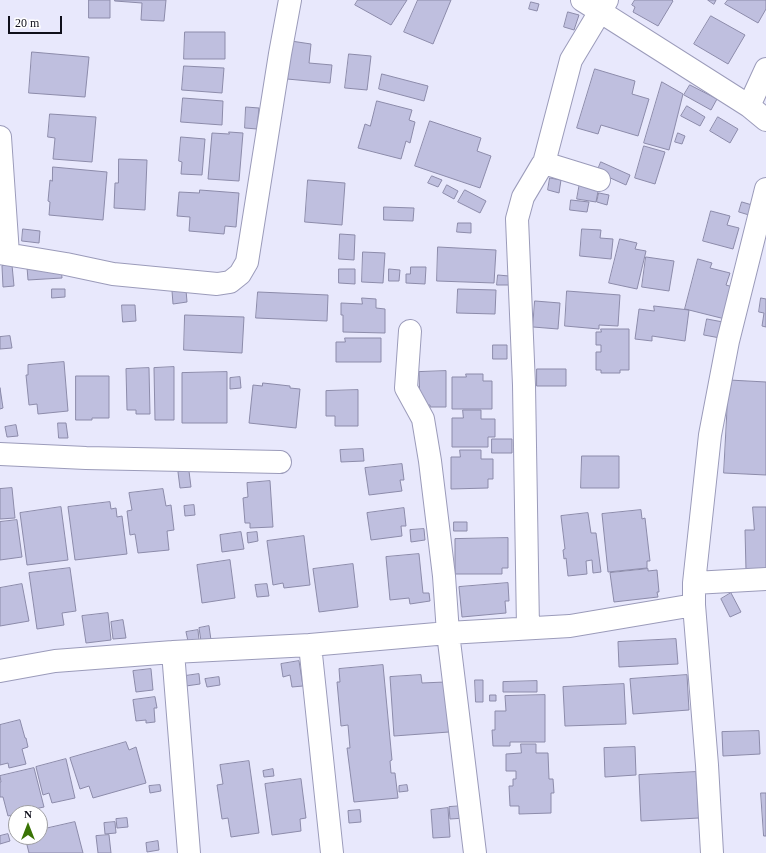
<!DOCTYPE html>
<style>
body{margin:0}
#map{position:relative;width:766px;height:853px;overflow:hidden;background:#e8e8fc;font-family:Georgia,serif}
canvas{display:block}
.north{position:absolute;left:8px;top:805px;width:40px;height:40px;box-sizing:border-box;background:#fff;border:1px solid #9f9fa3;border-radius:50%;rotate:0deg;font-size:11px;font-weight:700;line-height:16px;text-align:center;color:#0f0f1a}
.north::after{content:'';display:block;margin:auto;width:14px;height:18px;background:#3a7405;clip-path:polygon(50% 0,100% 100%,50% 72%,0 100%)}
.scale{position:absolute;left:8px;top:16px;width:54px;height:18px;box-sizing:border-box;border:2px solid #0f0f1a;border-top:0;padding-left:5px;font-size:12px;line-height:14px;white-space:nowrap;color:#0f0f1a;-webkit-text-stroke:3px #fff;paint-order:stroke}
</style>
<div id="map">
<canvas width="766" height="853"></canvas>
<div class="north">N</div>
<div class="scale">20 m</div>
</div>
<script>
const g = document.querySelector('canvas').getContext('2d');
g.lineJoin = 'round';
function fillPath(path, color) { g.fillStyle = color; g.fill(path, 'evenodd'); }
function stroke(path, color, width, dash) { g.strokeStyle = color; g.lineWidth = width; g.lineCap = dash ? 'butt' : 'round'; g.setLineDash(dash || []); g.stroke(path); }
const building = new Path2D(`
 M89,0H110V18H89Z
 M115,0H166L164,21L141,20L142,3L115,1Z
 M358,0H407L391,25L355,5Z
 M418,0H451L433,44L404,32Z
 M635,0H672L673,1L658,26L633,12L635,7L632,5Z
 M708,0H716L714,4Z
 M728,0H766V9L758,23L725,4Z
 M531,2L539,4L537,11L529,9Z
 M568,12L579,15L574,30L564,27Z
 M711,16L745,35L728,64L694,44Z
 M185,32H225V59H184Z
 M291,41L311,44L309,63L332,65L330,83L287,79Z
 M32,52L89,57L85,97L29,93Z
 M349,54L371,56L367,90L345,88Z
 M184,66L224,68L222,93L182,90Z
 M595,69L635,81L632,94L649,99L638,136L601,125L598,134L577,128Z
 M382,74L428,86L424,101L379,89Z
 M662,82L683,94L669,150L644,143Z
 M690,85L717,99L711,110L684,95Z
 M183,98L223,101L222,125L181,122Z
 M377,101L412,110L409,120L415,122L410,143L406,141L401,159L358,148L365,124L370,126Z
 M687,106L705,117L700,126L681,116Z
 M246,107L259,108L257,129L245,128Z
 M50,114L96,117L92,162L53,159L55,138L48,137Z
 M718,117L738,129L730,143L710,131Z
 M430,121L481,138L477,151L491,156L480,188L415,166Z
 M229,132L243,133L239,181L208,179L212,133L229,134Z
 M678,133L685,136L682,144L675,142Z
 M181,137L205,139L202,175L181,174L182,162L179,161Z
 M644,146L665,152L655,184L635,178Z
 M119,159L147,160L145,210L114,208L115,183H118Z
 M601,162L630,175L626,185L597,172Z
 M53,167L107,172L103,220L49,215L50,202L48,201L50,180L52,181Z
 M432,176L442,180L438,187L428,183Z
 M581,177L600,181L596,202L577,199Z
 M550,178L561,180L559,193L548,190Z
 M308,180L345,183L342,225L305,222Z
 M447,185L458,191L454,199L443,193Z
 M200,190L239,193L236,227L225,226L224,234L189,231L190,217L177,216L179,192L199,193Z
 M465,190L486,201L480,213L458,202Z
 M599,193L609,195L607,205L597,202Z
 M571,200L589,202L587,212L570,210Z
 M742,202L752,205L749,215L739,212Z
 M384,207L414,208L413,221L384,220Z
 M711,211L730,216L727,225L739,228L733,249L703,241Z
 M458,223H471V233L457,232Z
 M23,229L40,231L39,243L22,241Z
 M582,229L601,230L600,238L613,239L611,259L580,256Z
 M340,234L355,235L354,260L339,259Z
 M620,239L637,243L635,249L646,251L637,289L609,283Z
 M438,247L496,250L494,283L437,281Z
 M363,252L385,253L383,283L362,282Z
 M646,257L674,261L669,291L642,287Z
 M698,259L712,263L710,268L730,273L726,285L733,287L725,319L685,309Z
 M12,265L14,286L3,287L2,266Z
 M61,265L62,278L28,280L27,267Z
 M411,267H426L425,284L406,283V274H410Z
 M339,269H355V284L339,283Z
 M389,269L400,270L399,281H389Z
 M498,275L509,276V285H497Z
 M52,289H65V297L52,298Z
 M458,289L496,290L495,314L457,313Z
 M186,290L187,302L173,304L172,291Z
 M567,291L620,295L618,326L599,325V329L565,326Z
 M258,292L328,295L327,321L256,318Z
 M362,298L376,299V308L385,309V333L343,332V315H341V303L362,304Z
 M761,298L766,299V327L762,326L764,313L759,312Z
 M535,301L560,303L558,329L533,327Z
 M122,305H135L136,321L123,322Z
 M654,306L689,310L685,341L652,336V341L635,339L639,309L654,311Z
 M185,315L244,317L242,353L184,350Z
 M707,319L723,322L720,338L704,335Z
 M601,329H629V370H620V373H601V370H596V352H601V345H596V332H601Z
 M10,336L12,348L0,349V337Z
 M345,338H381V362H336V342H345Z
 M493,345H507V359H493Z
 M64,362L68,411L38,414L37,404L29,405L26,375H28V365Z
 M174,367V420H155L154,368Z
 M149,368L150,414H136V410H127L126,369Z
 M537,369H566V386H537Z
 M446,371V407H430V405H420L419,372Z
 M227,372V423H182V373Z
 M466,374H483V381H492V409H452V377H466Z
 M76,376H109V418H92V420H76Z
 M240,377L241,388L230,389V378Z
 M729,380L766,382V475L724,473Z
 M263,383L290,386V388L300,389L296,428L249,423L253,385L262,386Z
 M0,388L3,408L0,409Z
 M358,390V426H335V416H326V391Z
 M463,410H481V419H495V437H488V447H452V418H463Z
 M58,423H66L68,438H59Z
 M16,425L18,436L7,437L5,427Z
 M492,439H512V453H492Z
 M363,449L364,461L341,462L340,450Z
 M460,450H481V459H493V479H488V488L451,489V457H460Z
 M582,456H619V488H581Z
 M402,464L404,480H400L402,491L369,495L365,468Z
 M189,471L191,487L180,488L178,472Z
 M270,481L273,527L250,528V523H245L243,498L248,497L247,483Z
 M12,488L15,518L0,519V489Z
 M163,489L166,506L171,505L174,530L167,531L169,550L138,553L135,534L130,535L127,511L132,510L129,493Z
 M110,502L111,509L116,508L117,517L122,516L127,554L75,560L68,507Z
 M194,505L195,515L185,516L184,506Z
 M61,507L68,560L27,565L20,513Z
 M753,507H766V569L746,570L745,530H754Z
 M404,508L406,526H401L402,536L371,540L367,513Z
 M641,510L642,519L645,518L650,561H647V568L608,572L602,514Z
 M588,513L591,533H596L601,572L593,573L592,560L586,561L587,574L568,576L566,558L564,559L563,550L565,549L561,516Z
 M17,520L22,557L0,560V522Z
 M454,522H467V531H454Z
 M424,529L425,540L411,542L410,530Z
 M241,532L244,549L222,552L220,535Z
 M257,532L258,541L248,543L247,533Z
 M304,536L310,585L284,588L283,583L273,585L267,541Z
 M508,538V568H502V574H455V539Z
 M419,554L423,593H429L430,601L410,604L409,598L390,600L386,557Z
 M230,560L235,598L202,603L197,565Z
 M353,564L358,607L319,612L313,569Z
 M70,568L76,611L62,613L64,625L37,629L29,573Z
 M648,569V571L657,570L659,592H657L658,597L614,602L610,573Z
 M508,583L509,601H505L506,613L462,617L459,587Z
 M22,584L29,621L0,626V588Z
 M267,584L269,596L257,597L255,585Z
 M731,593L741,612L730,617L721,599Z
 M108,613L111,640L86,643L82,616Z
 M123,620L126,638L113,639L111,622Z
 M209,626L211,640L201,641L199,628Z
 M198,630L199,640L188,641L186,632Z
 M676,639L678,664L619,667L618,642Z
 M299,661L303,686L292,687L290,675L283,677L281,664Z
 M383,665L392,760L390,761L391,773H395L398,798L354,802L347,748H350L348,725L341,726L337,682H340L339,669Z
 M151,669L153,690L136,692L133,671Z
 M199,674L200,684L186,686L185,676Z
 M421,675L422,683L445,682L449,732L394,736L390,677Z
 M687,675L689,710L633,714L630,679Z
 M219,677L220,685L207,687L205,679Z
 M475,680H483V702H476Z
 M537,681V692H503V682Z
 M624,684L626,724L565,726L563,687Z
 M490,695H496V701H490Z
 M545,695V742H510V746H493L492,730H495V711H506L505,696Z
 M155,697L157,708H154L155,722L146,723V720L136,721L133,700Z
 M20,720L25,738H26L28,747L22,749L26,764L9,768L8,763L0,765V725Z
 M759,731L760,754L723,756L722,732Z
 M126,742L129,750L136,747L146,783L93,798L89,786L80,789L70,758Z
 M521,744H536V753H548L549,779H553L554,793H551V813L519,814V806H510L509,786H513V779H516V771H506V754L521,753Z
 M635,747L636,775L605,777L604,748Z
 M66,759L75,798L52,803L49,793L43,795L36,767Z
 M249,761L259,833L231,837L228,818L222,819L217,785L223,784L220,765Z
 M34,768L44,807L16,813V814L8,816L3,797H0V782H1L0,776Z
 M273,769L274,776L264,777L263,771Z
 M696,772L699,818L641,821L639,775Z
 M301,779L306,818L300,819L301,831L272,835L265,784Z
 M160,785L161,791L150,793L149,786Z
 M407,785L408,791L399,792V786Z
 M761,793H766V836H764Z
 M464,806L465,818L450,819L449,807Z
 M448,808L450,837L433,838L431,810Z
 M360,810L361,822L349,823L348,811Z
 M127,818L128,827L117,828L116,819Z
 M75,822L83,853H29L25,837H40V830Z
 M115,822L116,833L105,834L104,823Z
 M8,834L10,841L0,844V836Z
 M109,835L111,853H98L96,836Z
 M158,841L159,850L147,852L146,843Z`);
const minor = new Path2D(`
 M582,0L749,106L766,120
 M749,106L766,69
 M0,137L8,254
 M544,163L599,180
 M0,253L66,264L113,274L217,284L230,282L240,274L247,262L280,54L290,0
 M410,331L406,388L423,419L430,461L444,576L448,633L475,853
 M0,454L86,458L280,462
 M694,583L766,579
 M528,628L524,385L517,219L523,197L542,165L544,163L571,60L607,0
 M310,645L332,853
 M173,652L189,853
 M0,671L55,661L173,652L310,645L448,633L570,626L694,605
 M712,853L707,765L694,605V583L710,435L728,341L766,189`);
fillPath(building, '#bfbfdf');
stroke(building, '#8c8baa', 1);
stroke(minor, '#9b9bba', 24);
stroke(minor, '#fff', 22);
</script>
